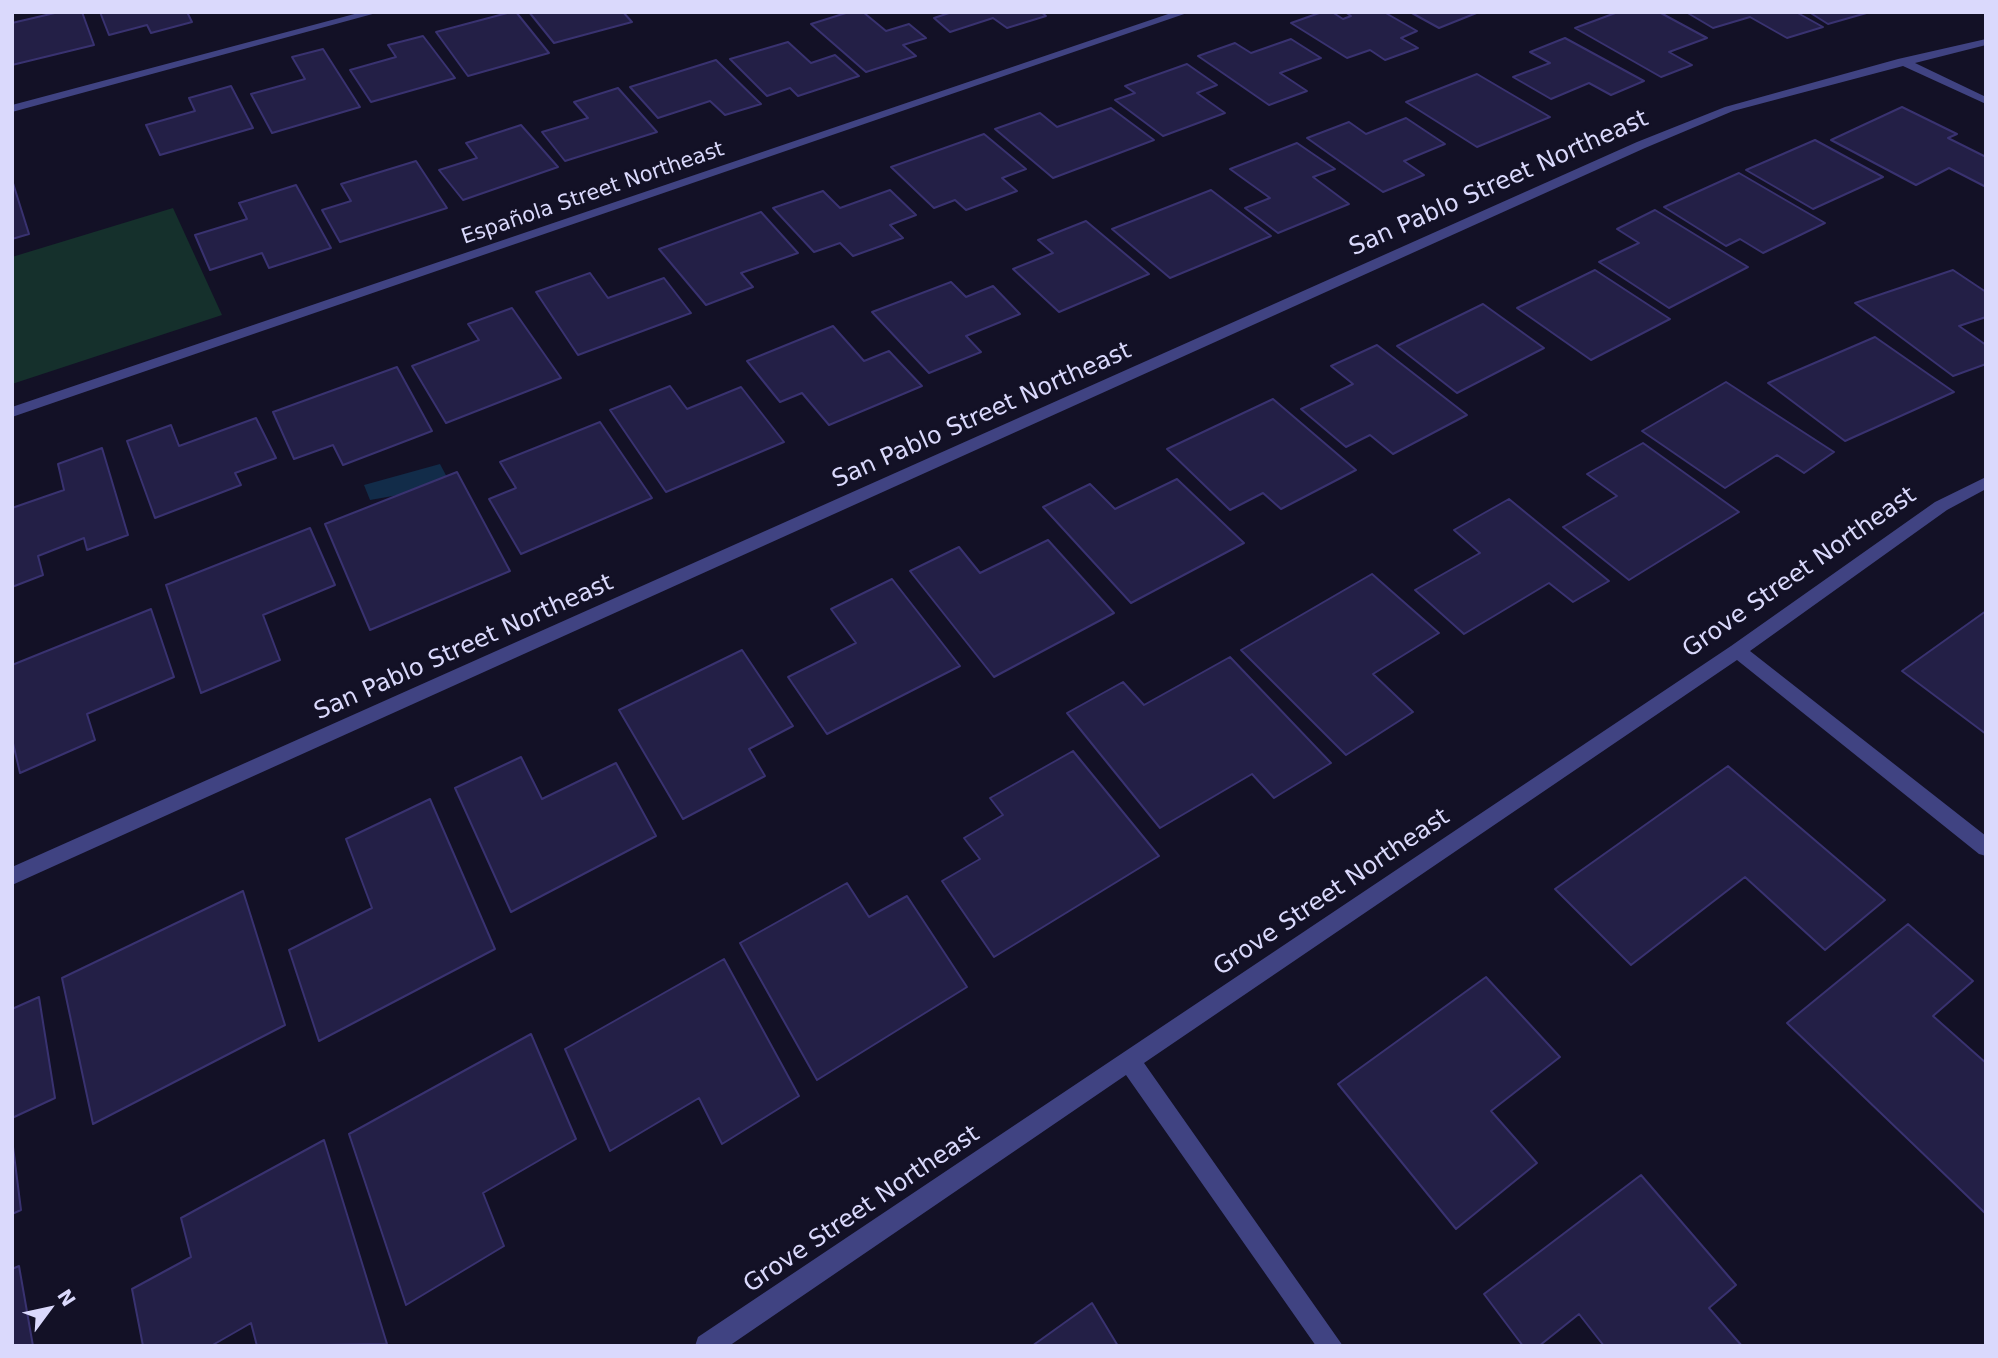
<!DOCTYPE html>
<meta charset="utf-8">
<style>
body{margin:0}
#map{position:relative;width:1998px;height:1358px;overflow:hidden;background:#131126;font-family:"DejaVu Sans",sans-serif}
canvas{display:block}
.frame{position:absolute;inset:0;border:14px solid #dad9fc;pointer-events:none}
.north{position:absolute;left:14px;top:1274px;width:70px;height:70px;-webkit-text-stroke:5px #131126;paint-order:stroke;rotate:57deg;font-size:19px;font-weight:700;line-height:28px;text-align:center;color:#dad9fc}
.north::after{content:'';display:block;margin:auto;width:24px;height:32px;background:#dad9fc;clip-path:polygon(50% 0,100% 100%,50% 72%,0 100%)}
</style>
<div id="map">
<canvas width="1998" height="1358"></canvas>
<div class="frame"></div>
<div class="north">N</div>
</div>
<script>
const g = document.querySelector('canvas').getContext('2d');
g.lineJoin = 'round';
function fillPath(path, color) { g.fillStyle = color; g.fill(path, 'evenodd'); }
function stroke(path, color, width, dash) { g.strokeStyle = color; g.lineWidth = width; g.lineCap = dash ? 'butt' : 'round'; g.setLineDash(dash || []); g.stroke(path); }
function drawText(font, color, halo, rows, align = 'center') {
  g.font = font + ' "DejaVu Sans",sans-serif'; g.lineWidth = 5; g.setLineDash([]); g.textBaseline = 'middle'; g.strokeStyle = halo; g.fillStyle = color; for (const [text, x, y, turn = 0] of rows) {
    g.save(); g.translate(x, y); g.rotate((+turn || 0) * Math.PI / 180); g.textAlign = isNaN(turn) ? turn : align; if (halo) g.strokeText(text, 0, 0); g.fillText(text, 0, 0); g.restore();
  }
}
const green = new Path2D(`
 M173,208L222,315L12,384V257Z`);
const water = new Path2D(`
 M440,464L449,481L421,491L370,500L364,485Z`);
const building = new Path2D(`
 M59,12H82L94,45L12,65V23Z
 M100,12H187L192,22L151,33L147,25L109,35Z
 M511,12H516L549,53L468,76L436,32Z
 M529,12H623L632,22L554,43Z
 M849,12H863L886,31L909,24L926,38L903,45L916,56L866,72L811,24Z
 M952,12H1041L1046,16L1007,28L993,18L950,32L934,18Z
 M1322,12H1332L1343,19L1351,16L1345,12H1384L1417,31L1401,38L1418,48L1385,60L1370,50L1347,58L1291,23Z
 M1410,12H1479L1439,28Z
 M1618,12H1659L1707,38L1669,52L1692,65L1661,77L1575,28Z
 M1686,12H1796L1823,27L1787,38L1750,17L1713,28Z
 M1809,12H1870L1828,24Z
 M423,36L455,78L371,102L350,70L396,57L388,45Z
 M1565,38L1644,81L1611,95L1589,83L1551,99L1513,77L1550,63L1530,52Z
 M1291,39L1321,58L1280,73L1307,91L1269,105L1198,56L1235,43L1251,53Z
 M788,42L811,63L835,55L859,76L798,96L790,88L767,96L730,59Z
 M323,49L360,107L272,133L251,94L305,79L292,57Z
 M716,60L761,104L725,115L710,101L658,118L630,87Z
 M1187,64L1217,85L1197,93L1225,113L1163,136L1115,100L1135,93L1125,86Z
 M1477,74L1550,117L1477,147L1406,102Z
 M231,86L253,128L160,155L146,125L195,111L189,98Z
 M618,88L657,132L565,161L542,132L588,118L574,102Z
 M1902,107L1957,134L1948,138L1986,157V187L1949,168L1916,185L1831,140Z
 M1111,108L1154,140L1053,178L995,129L1040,113L1057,127Z
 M1406,118L1445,144L1404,161L1424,175L1383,192L1307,138L1349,122L1366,134Z
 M521,125L558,167L463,200L439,170L477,158L466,143Z
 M984,134L1026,169L1002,178L1017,191L966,210L955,200L934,208L891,167Z
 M1815,140L1883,177L1813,209L1746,170Z
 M1297,143L1335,169L1313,177L1349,204L1278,233L1245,208L1270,198L1230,169Z
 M416,161L447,208L340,242L322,210L351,201L341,184Z
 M1739,173L1825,223L1763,253L1740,239L1726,246L1664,207Z
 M12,180L29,234L12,239Z
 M296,185L331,248L269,268L262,253L210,270L195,235L247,219L239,203Z
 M890,190L916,215L890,225L903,238L853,256L840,243L814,252L773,208L823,191L840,208Z
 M1211,190L1271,236L1170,278L1112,229Z
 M1655,210L1748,267L1669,308L1599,262L1639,243L1617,229Z
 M761,212L798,253L741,273L753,287L706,305L659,249Z
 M1086,221L1149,274L1059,312L1013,269L1053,253L1038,240Z
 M1595,270L1670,319L1591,360L1517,308Z
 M1953,270L1986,292V317L1959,326L1986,345V364L1953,376L1855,303Z
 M590,273L608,298L664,278L691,313L578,355L536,292Z
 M951,282L966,297L993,286L1020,314L966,336L981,352L929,373L872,312Z
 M1483,304L1544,348L1457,393L1397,346Z
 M512,308L561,378L446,423L412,366L479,340L468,324Z
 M833,326L864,361L889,351L922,386L829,425L802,393L780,402L747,361Z
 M1875,337L1954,392L1845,441L1768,383Z
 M1377,345L1467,415L1393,454L1370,435L1346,447L1301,409L1353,384L1331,366Z
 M397,367L432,431L343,465L333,445L294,459L273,412Z
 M1726,382L1834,452L1804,473L1777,455L1725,488L1642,431Z
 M670,386L687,409L741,387L784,442L666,492L610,410Z
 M1273,399L1356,470L1281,509L1263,493L1230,510L1167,449Z
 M256,418L276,458L235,473L241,485L155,518L127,441L171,425L179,446Z
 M600,422L652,498L521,554L489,499L516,488L500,462Z
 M1643,443L1739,512L1629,580L1563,527L1617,496L1587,474Z
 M102,448L128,535L87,550L84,538L38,556L43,575L12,587V508L64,490L58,464Z
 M457,472L510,571L370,630L325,524Z
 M1177,479L1244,543L1131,603L1043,507L1090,484L1115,509Z
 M1509,499L1609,581L1573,602L1549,583L1464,634L1415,590L1480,553L1454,530Z
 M310,528L335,585L263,615L280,660L201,693L166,585Z
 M1048,540L1114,613L994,677L910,571L959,547L980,573Z
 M1372,574L1439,633L1373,674L1413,712L1346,755L1241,650Z
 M892,579L960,666L827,734L788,677L856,643L831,609Z
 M151,609L174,677L87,714L95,740L20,773L12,739V665Z
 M1986,611V734L1902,671Z
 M742,650L793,726L749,749L765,776L683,819L619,710Z
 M1230,657L1331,763L1274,798L1252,774L1160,828L1067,713L1123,682L1144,705Z
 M1073,751L1159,856L994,957L942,881L980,859L964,838L1003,815L990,798Z
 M521,757L542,799L616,763L656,836L511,912L455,788Z
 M1728,766L1885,900L1825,950L1745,877L1631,965L1555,889Z
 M430,799L495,949L319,1041L289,950L372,908L346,839Z
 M847,883L869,917L907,896L967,987L817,1080L740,943Z
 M243,891L285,1025L93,1124L62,978Z
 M1908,924L1973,981L1933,1016L1986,1063V1214L1787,1023Z
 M724,959L799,1096L722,1144L699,1098L610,1151L565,1049Z
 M1486,977L1560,1057L1491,1111L1537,1163L1456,1229L1338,1084Z
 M39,997L55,1098L12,1118V1009Z
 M531,1034L576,1139L483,1193L504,1246L406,1305L349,1134Z
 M12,1139L21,1210L12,1214Z
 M324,1140L387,1344L257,1346L251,1323L211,1346H143L132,1289L191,1257L181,1218Z
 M1641,1175L1736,1285L1709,1308L1742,1346H1604L1579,1314L1539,1346H1523L1484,1294Z
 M19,1266L33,1346H12V1269Z
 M1092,1303L1118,1346H1032Z`);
const street = new Path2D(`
 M362,12H380L12,112V105Z
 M1174,12H1190L12,417V407Z
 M1986,39V45L1915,63L1986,97V104L1903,66L1733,111L1645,148L12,885V867L1637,142L1725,107L1898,59Z
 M1986,477V489L1947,510L1750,651L1986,836V856L1979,854L1737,660L1144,1063L1343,1346H1316L1126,1075L729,1346H695L698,1337L1731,646L1935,502Z`);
const farStreetnames = [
 ["Española Street Northeast",593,194,-19]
];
const streetNames = [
 ["San Pablo Street Northeast",1499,184,-24],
 ["San Pablo Street Northeast",982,416,-24],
 ["Grove Street Northeast",1800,573,-35],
 ["San Pablo Street Northeast",464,648,-24],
 ["Grove Street Northeast",1332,893,-34],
 ["Grove Street Northeast",862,1210,-34]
];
fillPath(green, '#15302c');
fillPath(water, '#122c49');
fillPath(building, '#231f46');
stroke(building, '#393270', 2);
fillPath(street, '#404382');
drawText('21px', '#dad9fc', '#131126', farStreetnames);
drawText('24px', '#dad9fc', '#131126', streetNames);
</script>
